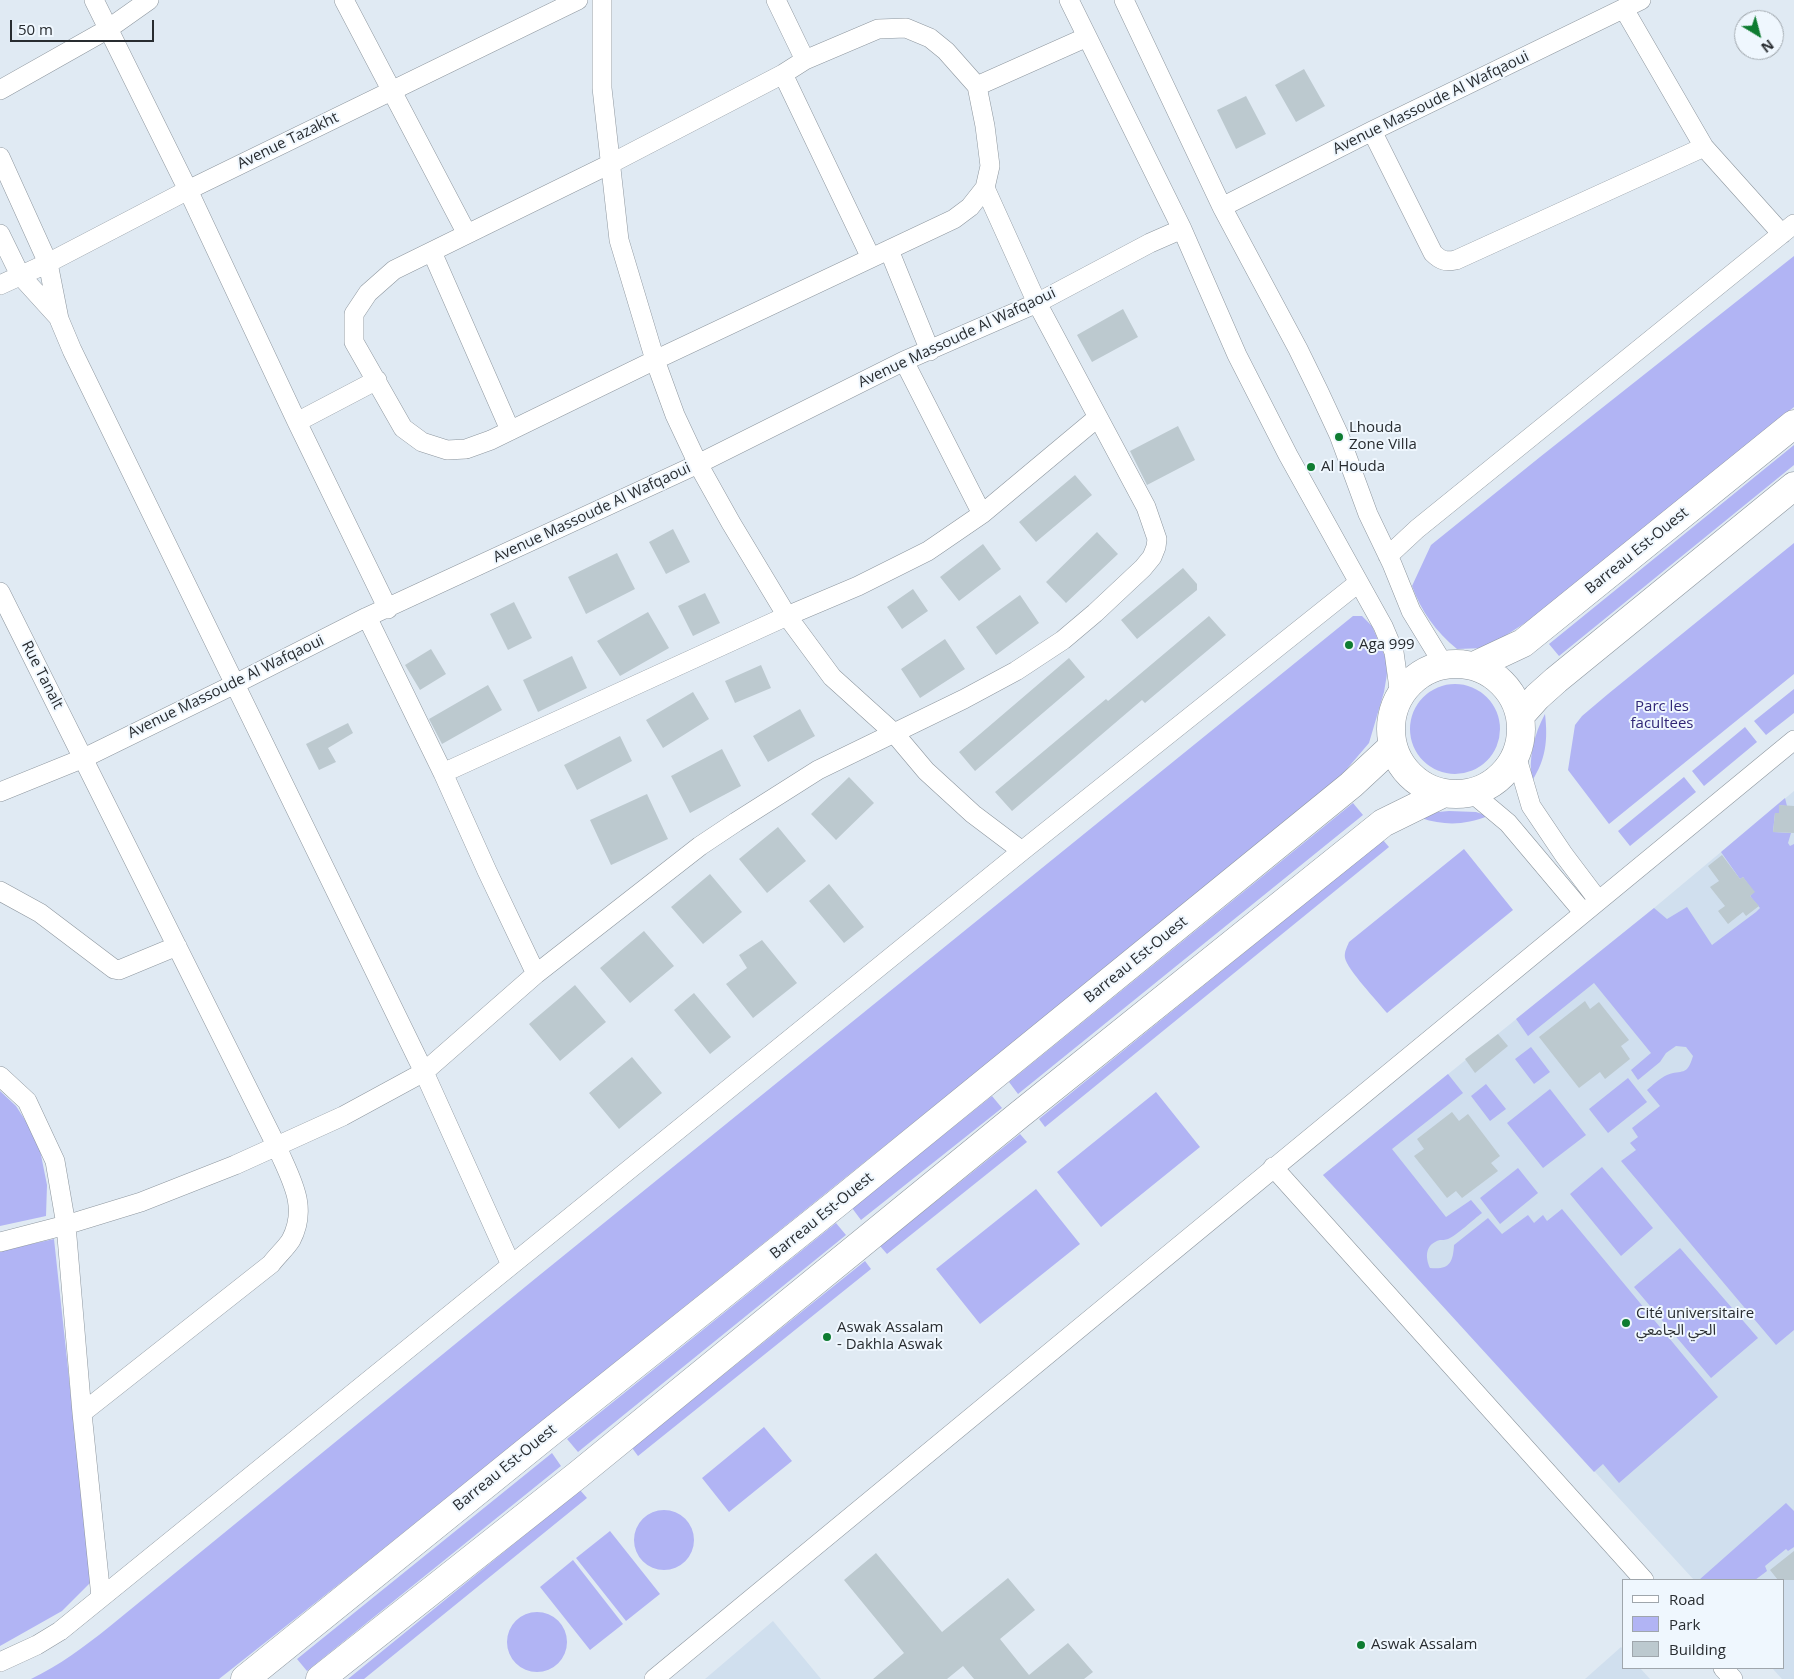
<!DOCTYPE html>
<meta charset="utf-8">
<style>
body{margin:0}
#map{position:relative;width:1794px;height:1679px;overflow:hidden;background:#e0eaf3;font-family:"Open Sans",sans-serif}
canvas{display:block}
.legend{position:absolute;left:1622px;top:1579px;width:162px;height:90px;box-sizing:border-box;background:#eff7fe;border:1px solid #9fa6ac;margin:0;padding:6px 9px;list-style:none;font-size:15px;color:#282c30}
.legend li{display:flex;align-items:center;gap:10px;height:25px}
.legend b{width:25px;border:1px solid #9fa6ac}
.north{position:absolute;left:1734px;top:10px;width:50px;height:50px;box-sizing:border-box;background:#eff7fe;border:1px solid #9fa6ac;border-radius:50%;rotate:143deg;font-size:14px;font-weight:700;line-height:20px;text-align:center;color:#282c30}
.north::after{content:'';display:block;margin:auto;width:18px;height:22px;background:#0e7c31;clip-path:polygon(50% 0,100% 100%,50% 72%,0 100%)}
.scale{position:absolute;left:10px;top:20px;width:144px;height:22px;box-sizing:border-box;border:2px solid #282c30;border-top:0;padding-left:6px;font-size:15px;line-height:18px;white-space:nowrap;color:#282c30;-webkit-text-stroke:4px #eff7fe;paint-order:stroke}
</style>
<div id="map">
<canvas width="1794" height="1679"></canvas>
<ul class="legend">
<li><b style="height:6px;background:#fff"></b>Road</li>
<li><b style="height:14px;background:#b1b4f4"></b>Park</li>
<li><b style="height:14px;background:#bcc9cf"></b>Building</li>
</ul>
<div class="north">N</div>
<div class="scale">50 m</div>
</div>
<script>
const g = document.querySelector('canvas').getContext('2d');
g.lineJoin = 'round';
function fillPath(path, color) { g.fillStyle = color; g.fill(path, 'evenodd'); }
function stroke(path, color, width, dash) { g.strokeStyle = color; g.lineWidth = width; g.lineCap = dash ? 'butt' : 'round'; g.setLineDash(dash || []); g.stroke(path); }
function drawText(font, color, halo, rows, align = 'center') {
  g.font = font + ' "Open Sans","Noto Sans Arabic",sans-serif'; g.lineWidth = 4; g.setLineDash([]); g.textBaseline = 'middle'; g.strokeStyle = halo; g.fillStyle = color; for (const [text, x, y, turn = 0] of rows) {
    g.save(); g.translate(x, y); g.rotate((+turn || 0) * Math.PI / 180); g.textAlign = isNaN(turn) ? turn : align; if (halo) g.strokeText(text, 0, 0); g.fillText(text, 0, 0); g.restore();
  }
}
const built = new Path2D(`
 M1794,791V1679H1782L1772,1668H1783V1580H1694L1323,1175L1654,908Z
 M773,1621L821,1679H705Z
 M1621,1647L1623,1649V1668H1640L1650,1679H1585Z`);
const green = new Path2D(`
 M1794,256V407L1536,616L1486,648L1457,649C1436,632 1421,611 1412,586L1431,545L1540,457Z
 M1794,445V465L1559,656L1549,644Z
 M1794,543V674L1609,824L1568,770L1575,725L1582,716L1608,694Z
 M1353,616H1362L1372,626L1386,659L1387,674L1384,692L1369,743L1340,777L1309,805L358,1569L219,1679H31C60,1665 84,1647 109,1627L536,1278Z
 M1410 729a45 45 0 1 1 90 0a45 45 0 1 1-90 0Z
 M1794,689V713L1766,735L1754,721Z
 M1545,714C1548,740 1546,759 1532,781C1528,759 1534,734 1545,714Z
 M1745,727L1757,742L1704,786L1692,771Z
 M1684,777L1696,792L1630,846L1618,831Z
 M1785,798L1787,806L1779,805V813H1775L1773,832L1791,833L1788,843L1790,846L1794,844V1330L1776,1345L1621,1161L1636,1150L1630,1143L1638,1137L1632,1128L1660,1106L1647,1090C1653,1085 1660,1078 1667,1075C1682,1069 1687,1077 1693,1056L1686,1047L1676,1046L1666,1053L1660,1062L1638,1080L1631,1070L1651,1053L1594,983L1528,1036L1516,1019L1654,908L1667,919L1687,907L1712,945L1756,912L1760,908L1750,896L1754,892L1743,877L1740,879L1721,852Z
 M1353,803L1363,815L1018,1094L1009,1082Z
 M1449,811L1476,812L1488,816C1465,825 1445,826 1421,818L1438,812Z
 M1383,840L1389,847L1045,1127L1039,1119Z
 M1464,849L1513,910L1387,1013C1378,1002 1347,969 1345,958C1344,952 1347,947 1349,942Z
 M1531,1047L1550,1072L1534,1084L1515,1059Z
 M1448,1074L1463,1093L1392,1149L1446,1217L1471,1200L1482,1213C1474,1219 1456,1236 1448,1239C1446,1240 1441,1240 1440,1240C1425,1244 1425,1257 1430,1268C1449,1270 1453,1263 1454,1245L1488,1218L1502,1234L1528,1215L1534,1223L1543,1215L1547,1221L1562,1209L1718,1397L1619,1483L1603,1464L1594,1472L1323,1175Z
 M1628,1078L1647,1102L1608,1133L1589,1109Z
 M1486,1084L1506,1109L1490,1121L1471,1096Z
 M1550,1089L1586,1135L1543,1168L1507,1123Z
 M0,1091L16,1106L38,1140L47,1185L46,1216L0,1226Z
 M1156,1092L1200,1147L1101,1227L1057,1172Z
 M992,1096L1002,1108L861,1220L852,1208Z
 M1020,1134L1027,1142L887,1254L880,1246Z
 M1602,1167L1653,1228L1621,1256L1570,1194Z
 M1518,1168L1538,1193L1500,1224L1480,1198Z
 M1036,1189L1080,1244L980,1324L936,1269Z
 M836,1223L846,1235L578,1452L567,1439Z
 M54,1239L91,1582L62,1611L0,1646V1251Z
 M1680,1248L1758,1338L1711,1378L1634,1287Z
 M865,1261L871,1269L638,1456L632,1448Z
 M764,1427L792,1461L729,1512L702,1478Z
 M552,1453L561,1466L307,1671L297,1659Z
 M580,1490L587,1498L364,1679H348Z
 M1786,1503L1794,1511V1547L1788,1551L1786,1549L1765,1566L1767,1571L1755,1580H1699Z
 M634 1540a30 30 0 1 1 60 0a30 30 0 1 1-60 0Z
 M610,1531L660,1594L626,1621L576,1558Z
 M573,1560L623,1624L590,1650L540,1587Z
 M507 1642a30 30 0 1 1 60 0a30 30 0 1 1-60 0Z`);
const building = new Path2D(`
 M1304,69L1325,106L1296,122L1275,85Z
 M1246,96L1266,134L1236,149L1217,110Z
 M1123,309L1138,337L1092,362L1077,335Z
 M1178,426L1195,460L1147,485L1130,451Z
 M1075,475L1092,495L1036,542L1019,522Z
 M673,529L690,562L666,574L649,542Z
 M1097,532L1118,554L1066,603L1046,582Z
 M983,544L1001,569L959,601L940,577Z
 M617,553L635,589L586,614L568,577Z
 M1183,568L1197,584V590L1137,639L1121,620Z
 M913,589L928,611L902,629L887,607Z
 M705,593L720,623L693,636L678,606Z
 M1020,595L1039,623L996,655L976,627Z
 M514,602L532,638L508,650L490,614Z
 M648,612L669,648L620,676L597,641Z
 M1209,616L1226,635L1145,703L1142,700L1012,811L995,792L1106,699L1108,701Z
 M945,639L965,669L920,698L901,669Z
 M431,649L446,674L420,690L405,665Z
 M572,656L587,688L538,712L523,680Z
 M1069,658L1085,677L975,771L959,752Z
 M761,665L771,688L735,703L725,681Z
 M488,685L502,710L442,744L429,719Z
 M693,692L709,719L663,748L646,720Z
 M800,709L815,736L768,762L753,736Z
 M348,723L353,733L328,748L336,762L319,770L306,744Z
 M620,736L632,761L577,790L564,765Z
 M722,749L741,786L690,813L671,776Z
 M849,777L874,803L836,840L811,814Z
 M647,794L668,839L611,865L590,820Z
 M1779,805L1794,806V833L1773,832L1775,813H1779Z
 M778,827L806,861L767,893L739,859Z
 M1722,855L1740,879L1743,877L1755,892L1750,896L1759,906L1746,916L1743,912L1728,924L1718,911L1725,906L1710,887L1719,881L1708,866Z
 M710,874L742,912L703,944L671,907Z
 M829,884L864,927L844,943L809,901Z
 M644,931L674,966L630,1003L600,968Z
 M762,940L797,983L753,1018L726,984L747,968L739,955Z
 M575,985L606,1022L560,1061L529,1024Z
 M694,993L731,1037L710,1054L674,1010Z
 M1585,1001L1590,1009L1599,1002L1629,1040L1621,1046L1630,1059L1605,1079L1600,1072L1579,1088L1539,1037Z
 M1498,1034L1508,1046L1475,1073L1465,1059Z
 M632,1057L662,1093L619,1129L589,1093Z
 M1452,1112L1459,1121L1468,1114L1500,1156L1491,1163L1498,1171L1462,1198L1456,1191L1447,1198L1414,1156L1424,1149L1417,1139Z
 M1794,1551V1580H1778L1770,1570Z
 M876,1553L942,1632L1008,1578L1035,1610L1000,1639L1029,1675L1068,1643L1093,1672L1084,1679H974L963,1666L947,1679H873L904,1653L844,1580Z`);
const street = new Path2D(`
 M94,0L188,190L297,422L388,609
 M344,0L467,234
 M602,0V88L619,240L655,360L675,415L698,464L731,523L787,616L832,677L894,733L926,771L973,814L1022,851
 M776,0L805,60
 M1069,0L1182,229L1237,355L1288,455L1383,626L1394,652L1400,696
 M1124,0L1222,207L1298,349L1319,392L1339,435L1368,514L1392,564L1411,611L1444,665
 M1624,9L1704,147L1782,234
 M906,28L930,38L946,51L977,86L985,126L990,166L985,188L970,207L954,219L655,360L491,440L466,449L447,450L422,442L403,428L354,342V314L368,293L394,270L610,164L783,74L805,60L878,29Z
 M783,74L871,258
 M977,86L1087,37
 M0,90L108,29L149,0
 M1372,131L1433,253C1441,261 1446,262 1456,260L1704,147
 M0,157L48,263L59,319L72,350L424,1072L511,1265
 M1222,207L1372,131L1641,0
 M0,234L20,275L59,318
 M889,250L930,351
 M432,252L510,430
 M0,285L48,263L188,190L578,0
 M904,361L982,514
 M297,422L377,380
 M1388,556L1417,529L1794,224
 M0,592L277,1147C290,1178 309,1206 291,1240C286,1248 277,1256 271,1264L82,1413
 M367,617L443,773L487,871L536,974
 M1516,755L1531,806L1564,855L1598,900
 M443,773L787,616L858,586L928,551L982,514L1097,418
 M0,792L84,758L235,684L367,617L698,464L904,361L1037,303L1150,243L1182,229
 M1471,792L1508,823L1583,912
 M0,891L40,913L114,969L119,970L177,946
 M0,1076L27,1101L55,1161L66,1225L82,1413L101,1597
 M1273,1167L1644,1580
 M0,1242L66,1225L141,1202L235,1165L343,1116L424,1072L536,974L700,846L736,822L818,770L964,699L1016,671L1063,640L1095,613L1143,568L1152,557L1156,547L1157,539L1146,507L1037,303L985,188
 M0,1662L37,1645L60,1631L1022,851L1358,583
 M1723,1668L1733,1679
 M654,1679C1035,1367 1412,1051 1794,740`);
const primary = new Path2D(`
 M1391 729a65 65 0 1 1 130 0a65 65 0 1 1-130 0Z
 M1474,666L1523,643L1794,424
 M1520,716L1537,697L1556,680L1794,486
 M245,1679L548,1434L836,1204L1351,785L1393,746
 M320,1679L579,1474L1019,1115L1383,823L1444,793`);
const markers = [
 [1339,437,5,"#0e7c31"],
 [1311,467,5,"#0e7c31"],
 [1349,645,5,"#0e7c31"],
 [1626,1323,5,"#0e7c31"],
 [827,1337,5,"#0e7c31"],
 [1361,1645,5,"#0e7c31"]
];
const streetNames = [
 ["Avenue Massoude Al Wafqaoui",1431,103,-26],
 ["Avenue Tazakht",288,141,-26],
 ["Avenue Massoude Al Wafqaoui",957,338,-25],
 ["Avenue Massoude Al Wafqaoui",592,513,-25],
 ["Barreau Est-Ouest",1637,551,-39],
 ["Rue Tanalt",42,675,63],
 ["Avenue Massoude Al Wafqaoui",226,687,-26],
 ["Barreau Est-Ouest",1136,960,-39],
 ["Barreau Est-Ouest",822,1216,-39],
 ["Barreau Est-Ouest",505,1468,-39]
];
const poiNames = [
 ["Lhouda",1349,428],
 ["Zone Villa",1349,445],
 ["Al Houda",1321,467],
 ["Aga 999",1359,645],
 ["Cité universitaire",1636,1314],
 ["الحي الجامعي",1636,1331],
 ["Aswak Assalam",837,1328],
 ["- Dakhla Aswak",837,1345],
 ["Aswak Assalam",1371,1645]
];
const parkNames = [
 ["Parc les",1662,707],
 ["facultees",1662,724]
];
fillPath(built, '#d0dfee');
fillPath(green, '#b1b4f4');
fillPath(building, '#bcc9cf');
stroke(street, '#8d969e', 20);
stroke(primary, '#8d969e', 29);
stroke(street, '#fff', 19);
stroke(primary, '#fff', 28);
for (const [x, y, r, color] of markers) { const dot = new Path2D(); dot.arc(x, y, r, 0, 2 * Math.PI); g.fillStyle = color; g.fill(dot); stroke(dot, '#eff7fe', 2); }
drawText('15px', '#282c30', '#eff7fe', streetNames);
drawText('15px', '#282c30', '#eff7fe', poiNames, 'left');
drawText('15px', '#302676', '#eff7fe', parkNames);
</script>
